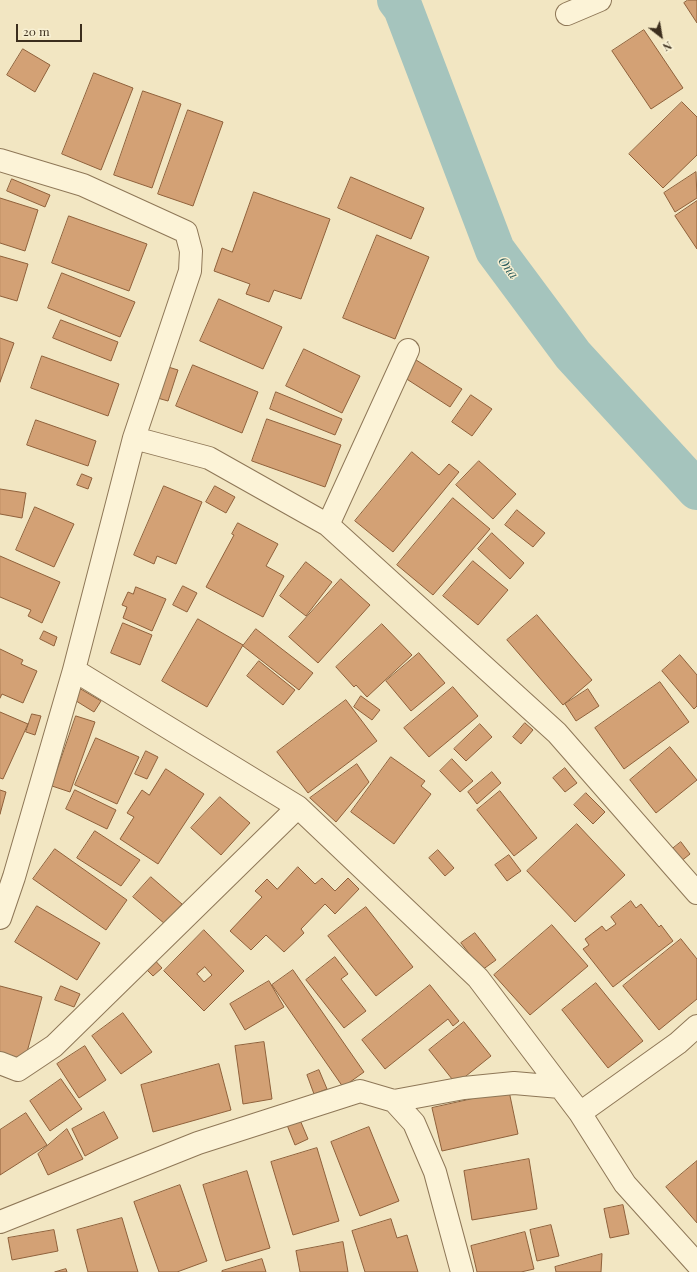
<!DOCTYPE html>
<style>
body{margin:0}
#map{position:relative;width:697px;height:1272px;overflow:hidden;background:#f2e6c2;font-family:"Playfair Display",serif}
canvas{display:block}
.north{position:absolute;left:641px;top:16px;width:40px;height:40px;-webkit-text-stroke:3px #f8f0d3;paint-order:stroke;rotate:149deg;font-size:11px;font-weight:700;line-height:16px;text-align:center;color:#3c2e1d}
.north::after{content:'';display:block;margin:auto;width:14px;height:18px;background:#3c2e1d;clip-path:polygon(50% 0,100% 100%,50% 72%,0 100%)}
.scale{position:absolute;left:16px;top:24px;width:66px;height:18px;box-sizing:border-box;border:2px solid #3c2e1d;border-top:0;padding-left:5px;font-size:12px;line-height:14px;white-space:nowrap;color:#3c2e1d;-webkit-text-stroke:3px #f8f0d3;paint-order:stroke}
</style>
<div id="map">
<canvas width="697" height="1272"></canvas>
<div class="north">N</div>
<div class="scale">20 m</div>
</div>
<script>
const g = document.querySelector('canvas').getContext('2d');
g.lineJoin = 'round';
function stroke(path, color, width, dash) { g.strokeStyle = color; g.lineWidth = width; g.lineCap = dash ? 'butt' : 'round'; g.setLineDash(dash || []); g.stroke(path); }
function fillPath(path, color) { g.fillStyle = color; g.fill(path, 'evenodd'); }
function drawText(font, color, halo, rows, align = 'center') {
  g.font = font + ' "Playfair Display",serif'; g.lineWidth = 3; g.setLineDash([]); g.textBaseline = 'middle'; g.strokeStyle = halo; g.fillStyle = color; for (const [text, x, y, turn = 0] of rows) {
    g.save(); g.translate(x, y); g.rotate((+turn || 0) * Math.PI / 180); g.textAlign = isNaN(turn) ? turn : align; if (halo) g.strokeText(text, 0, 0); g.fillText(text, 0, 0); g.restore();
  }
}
const river = new Path2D(`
 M397,0L403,8L495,250L573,355L697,490`);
const building = new Path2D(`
 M688,0H697V23L684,3Z
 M644,30L683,88L651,109L612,51Z
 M23,49L50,65L35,92L7,75Z
 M94,73L133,88L101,170L62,154Z
 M143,91L181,104L152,188L114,175Z
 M682,102L697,117V155L663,188L629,154Z
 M188,110L223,122L193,206L158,194Z
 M696,172L697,198L675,212L664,193Z
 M351,177L424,208L411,239L338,208Z
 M12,179L50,195L45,207L7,191Z
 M254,192L330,219L301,299L274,290L269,302L246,294L250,284L214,271L222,248L232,252Z
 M0,198L38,210L25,251L0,243Z
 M697,201V249L675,216Z
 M69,216L147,244L129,291L52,263Z
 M377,235L429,257L395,339L343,318Z
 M0,256L28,264L17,301L0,296Z
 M62,273L135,302L120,337L48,308Z
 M219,299L282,327L263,369L200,341Z
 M61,320L118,342L111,361L53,338Z
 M0,338L14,343L0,382Z
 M304,349L360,376L342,413L286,386Z
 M42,356L119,384L108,416L31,388Z
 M413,358L462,389L450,407L402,376Z
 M193,365L258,392L242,433L176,406Z
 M165,366L178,370L168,401L154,397Z
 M276,392L342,419L335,435L270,409Z
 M471,395L492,409L472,436L452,422Z
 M267,419L341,445L325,487L252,461Z
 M36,420L96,441L88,466L27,445Z
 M412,452L439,475L449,464L459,472L393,552L355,521Z
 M479,461L516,494L493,519L456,485Z
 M82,474L92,478L88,489L77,485Z
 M164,486L202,502L176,564L157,556L154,564L134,555Z
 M215,486L235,497L226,513L206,502Z
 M0,489L26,493L22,518L0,514Z
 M453,498L490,529L433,595L397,565Z
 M35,507L74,524L54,567L16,550Z
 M517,510L545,533L533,547L505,525Z
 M238,523L278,544L266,566L284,576L263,617L206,587L234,535L232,534Z
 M492,533L524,563L510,579L478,549Z
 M0,556L60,582L42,623L28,616L31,610L0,597Z
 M473,561L508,590L478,625L443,596Z
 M306,562L332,582L306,616L280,596Z
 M341,579L370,605L318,663L289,637Z
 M183,586L197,593L187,612L173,605Z
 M136,587L166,599L152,631L123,618L127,607L122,605L128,592L133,594Z
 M537,615L592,680L563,705L507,640Z
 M198,619L243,645L207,707L162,681Z
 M123,623L152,635L140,665L111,653Z
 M382,624L412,655L367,697L356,685L354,687L336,667Z
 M256,629L313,673L299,690L243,646Z
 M44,631L57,637L54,646L40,639Z
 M0,649L23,660L21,664L37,671L23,703L2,694L0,698Z
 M419,653L445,683L411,711L386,681Z
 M680,655L697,675V706L694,709L662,671Z
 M259,661L295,690L283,705L247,676Z
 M660,682L689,722L624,769L595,728Z
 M453,687L478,716L429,757L404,728Z
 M79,688L101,701L94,712L73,699Z
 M588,689L599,706L576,721L565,704Z
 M361,696L380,710L372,720L354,707Z
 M346,700L377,741L308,793L277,752Z
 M0,712L28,724L3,779L0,778Z
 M32,714L41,716L35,735L26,732Z
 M76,716L95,722L70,792L52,786Z
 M525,723L533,730L521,744L513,737Z
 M480,724L492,737L466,761L454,749Z
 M96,738L139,757L117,804L75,785Z
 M670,747L697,780L656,813L630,780Z
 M146,751L158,757L147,779L135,774Z
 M391,757L425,781L421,786L431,794L394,844L351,812Z
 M452,759L473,781L460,792L440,771Z
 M357,764L369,782L336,822L310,798Z
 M565,768L577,783L565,792L553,778Z
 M166,769L204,794L158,864L120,839L134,817L127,813L142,790L149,795Z
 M492,772L501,783L477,804L468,792Z
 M0,790L6,792L0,814Z
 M75,790L116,810L107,829L66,809Z
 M500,791L537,838L514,856L477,810Z
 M586,793L605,812L593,824L574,805Z
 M220,797L250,823L221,855L191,828Z
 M577,824L625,875L575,922L527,871Z
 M95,831L140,860L121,886L77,858Z
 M681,842L690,854L680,862L671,850Z
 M55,849L127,900L106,930L33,879Z
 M438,850L454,868L445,876L429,858Z
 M509,855L521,871L507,881L495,865Z
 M298,867L315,884L322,878L335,891L348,878L359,889L335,914L325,904L301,929L304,933L284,952L266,935L251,950L230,931L262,897L255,891L267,879L277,889Z
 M151,877L182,904L165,924L133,897Z
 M631,901L636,908L641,904L659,927L661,925L673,941L613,987L583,949L589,945L585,939L602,926L606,931L616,924L611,917Z
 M37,906L100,943L77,980L15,942Z
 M366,907L413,967L376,996L328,936Z
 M552,925L588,966L530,1015L494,975Z
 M204,930L244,971L204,1011L164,971ZM205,967L212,975L204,982L197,974Z
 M475,933L496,960L482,970L461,943Z
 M681,939L697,959V999L659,1030L623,986Z
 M151,956L162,968L153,976L142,965Z
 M335,957L348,974L341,979L366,1011L344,1028L306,980Z
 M293,970L364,1072L343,1087L272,985Z
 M269,981L284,1007L245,1030L230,1004Z
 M596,983L643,1041L608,1068L562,1010Z
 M430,985L459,1021L453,1026L448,1019L385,1069L362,1040Z
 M0,986L42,997L24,1063L0,1056Z
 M61,986L80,994L74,1007L55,1000Z
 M123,1013L152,1052L121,1074L92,1036Z
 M464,1022L491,1056L456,1084L429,1050Z
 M264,1042L272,1099L243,1104L235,1046Z
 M85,1046L106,1080L79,1098L57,1064Z
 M219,1064L231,1110L153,1132L141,1085Z
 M319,1070L327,1089L314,1094L307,1075Z
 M61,1079L82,1109L50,1131L30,1101Z
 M509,1091L518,1134L442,1151L432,1108Z
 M104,1112L118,1138L85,1156L72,1129Z
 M26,1113L47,1145L0,1175V1130Z
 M300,1120L308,1139L295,1145L287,1125Z
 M369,1127L399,1201L360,1216L331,1142Z
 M67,1129L83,1159L48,1175L38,1154Z
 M317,1148L339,1221L293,1235L271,1162Z
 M529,1159L537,1209L472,1220L464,1171Z
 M697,1161V1223L666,1187Z
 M247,1171L270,1248L226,1261L203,1185Z
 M180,1185L207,1261L177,1272H159L134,1202Z
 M623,1205L629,1234L610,1238L604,1209Z
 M122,1218L138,1272H88L77,1230Z
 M391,1219L397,1238L407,1235L418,1272H365L352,1231Z
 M551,1225L559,1256L537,1261L530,1230Z
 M54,1230L58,1251L12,1260L8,1238Z
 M525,1232L534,1269L521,1272H477L471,1246Z
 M343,1242L348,1272H300L296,1251Z
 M602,1254L601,1272H556L555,1267Z
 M262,1259L266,1272H222V1271Z
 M66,1269L67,1272H55Z`);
const street = new Path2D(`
 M567,14L600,0
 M0,160L83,185L186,232L191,251L190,271L134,438L74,670L14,877L0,918
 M134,438L209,458L328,525L557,733L697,893
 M328,525L408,350
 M74,670L298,807L478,978L580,1113L625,1184L697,1264
 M0,1063L18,1070L54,1046L298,807
 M394,1101L464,1088L514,1083L560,1087
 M580,1113L678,1043L697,1026
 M0,1222L198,1143L360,1091L394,1101L414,1123L435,1172L462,1272`);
const waterNames = [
 ["Ona",508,268,53]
];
stroke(river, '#a5c4bd', 40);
fillPath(building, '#d3a175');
stroke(building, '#8f613b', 1);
stroke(street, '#8e7757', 24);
stroke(street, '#fcf3d7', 22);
drawText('italic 13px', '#2b5d5d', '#f8f0d3', waterNames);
</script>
